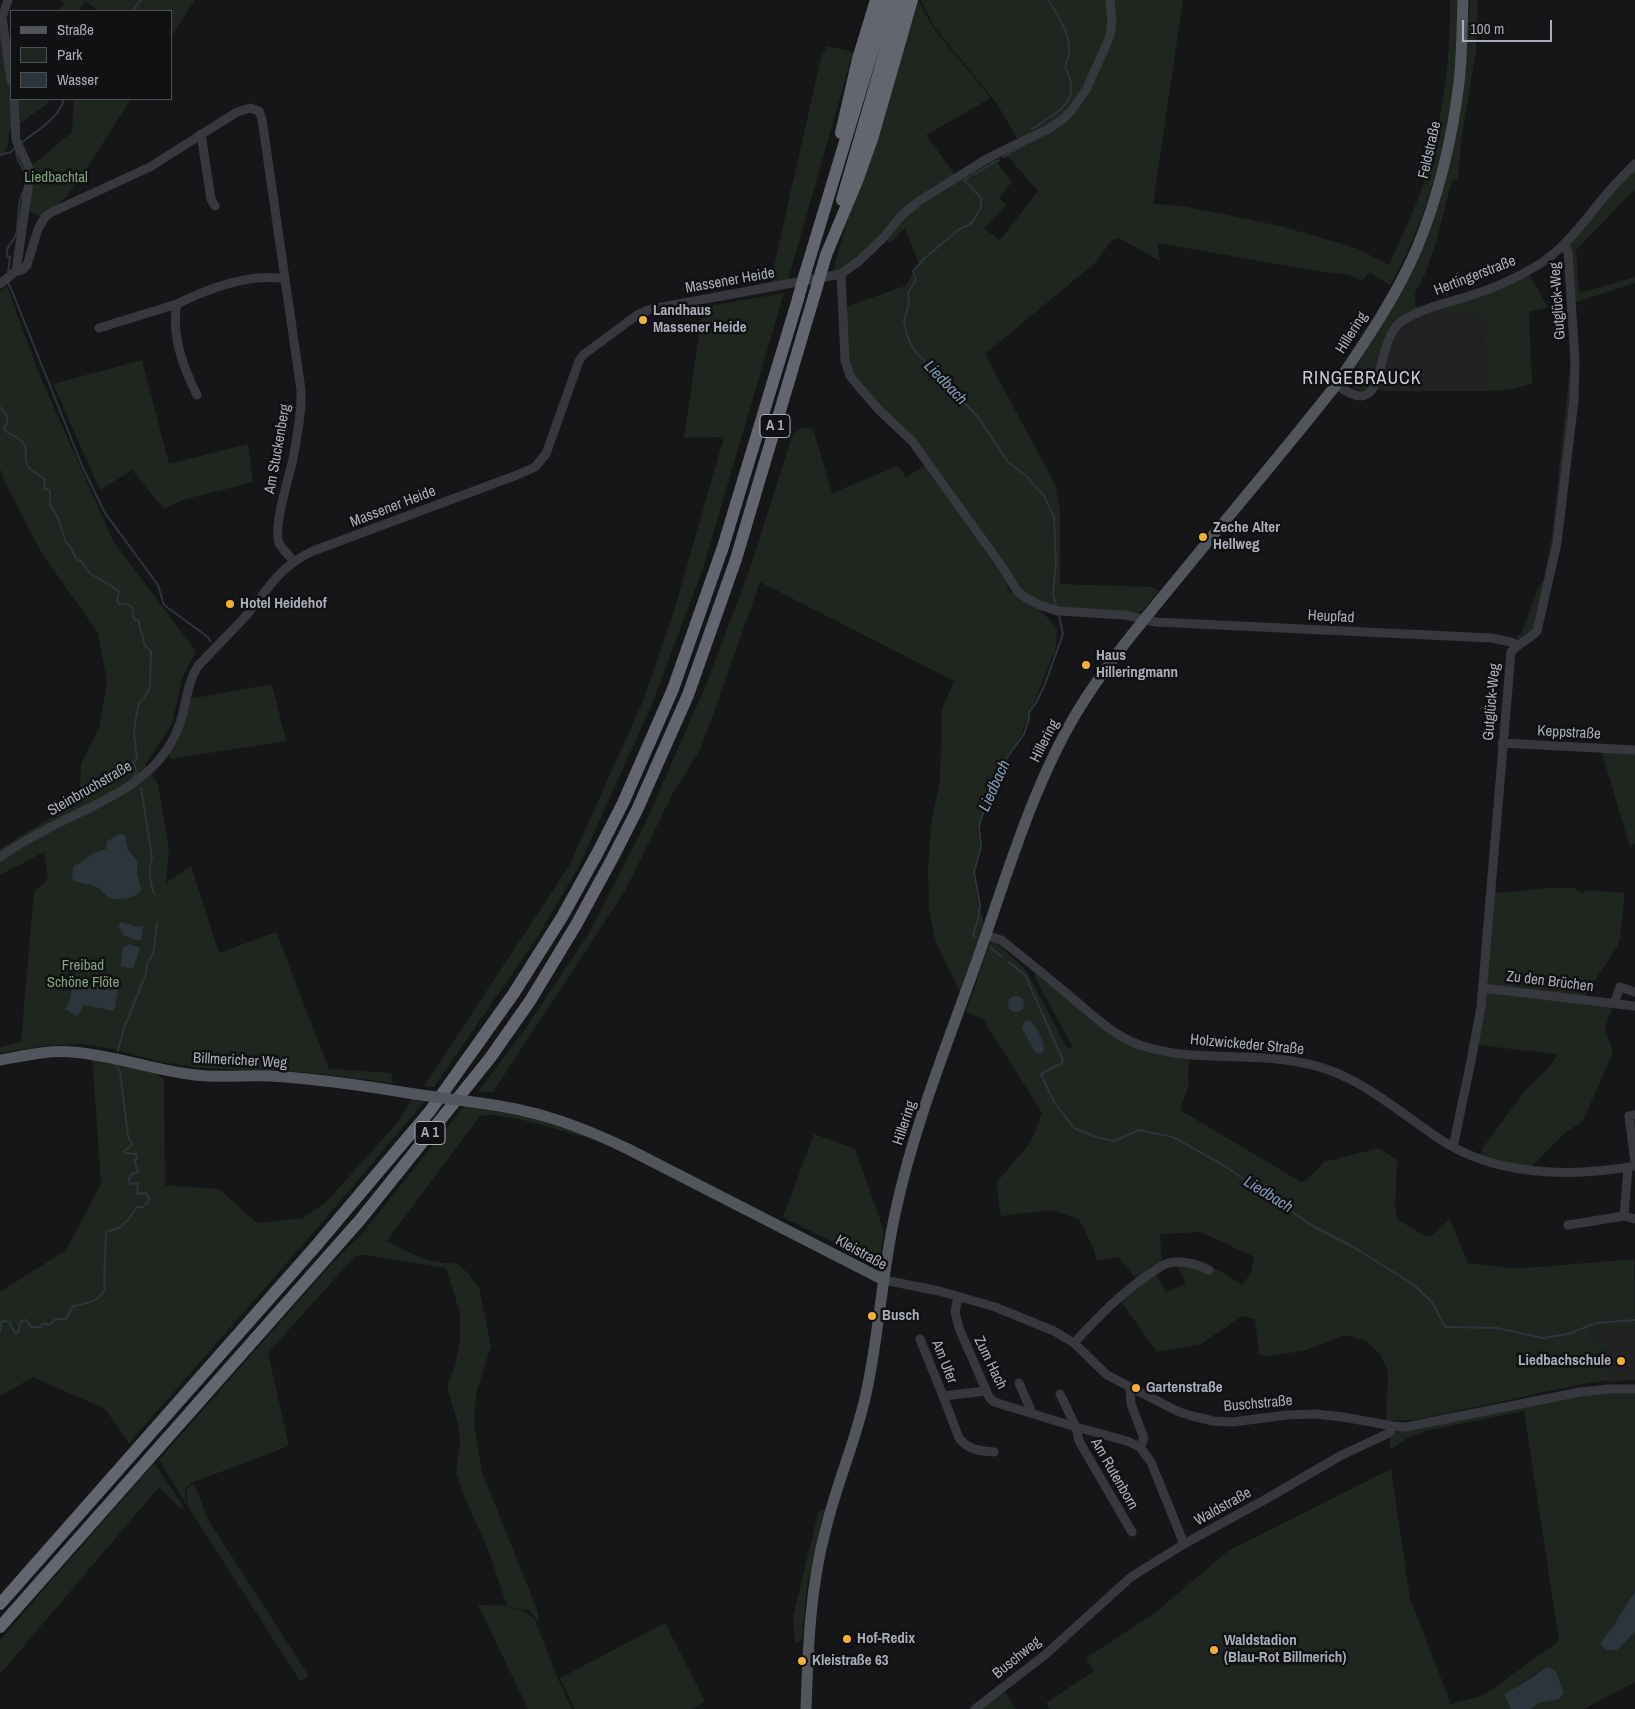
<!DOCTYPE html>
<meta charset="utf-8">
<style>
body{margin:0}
#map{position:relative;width:1635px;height:1709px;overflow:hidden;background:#161618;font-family:"Archivo Narrow",sans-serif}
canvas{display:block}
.legend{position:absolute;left:10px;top:10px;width:162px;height:90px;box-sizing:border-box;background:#111113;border:1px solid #4d4f55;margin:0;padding:6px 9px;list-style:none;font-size:15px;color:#a8adb8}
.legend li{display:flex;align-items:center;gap:10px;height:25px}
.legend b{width:25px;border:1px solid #4d4f55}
.scale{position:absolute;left:1462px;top:20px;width:90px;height:22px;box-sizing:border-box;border:2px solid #a8adb8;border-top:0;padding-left:6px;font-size:15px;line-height:18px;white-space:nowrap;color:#a8adb8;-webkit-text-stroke:4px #111113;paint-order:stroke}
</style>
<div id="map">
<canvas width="1635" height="1709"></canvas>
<ul class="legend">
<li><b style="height:6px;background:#53555c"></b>Straße</li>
<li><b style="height:14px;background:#1e261f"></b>Park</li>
<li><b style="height:14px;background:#2c353c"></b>Wasser</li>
</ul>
<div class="scale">100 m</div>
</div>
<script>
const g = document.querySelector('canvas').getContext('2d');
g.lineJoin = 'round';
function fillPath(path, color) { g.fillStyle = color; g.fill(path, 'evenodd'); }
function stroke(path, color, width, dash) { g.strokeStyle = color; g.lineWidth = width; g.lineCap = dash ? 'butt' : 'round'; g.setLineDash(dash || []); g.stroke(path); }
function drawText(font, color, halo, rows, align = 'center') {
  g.font = font + ' "Archivo Narrow",sans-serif'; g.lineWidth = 5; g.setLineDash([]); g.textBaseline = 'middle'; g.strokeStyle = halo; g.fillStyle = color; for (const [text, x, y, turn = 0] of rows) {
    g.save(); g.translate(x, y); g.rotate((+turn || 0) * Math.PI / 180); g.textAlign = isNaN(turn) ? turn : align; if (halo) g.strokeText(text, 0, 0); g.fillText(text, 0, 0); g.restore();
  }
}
const built = new Path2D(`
 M1447,306L1449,313L1482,317L1484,391H1385L1378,389L1389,342L1406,321Z
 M1635,1327V1380L1609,1382L1607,1343H1591L1590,1330Z`);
const green = new Path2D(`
 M58,0H195L171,37V11H99L85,1L79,11H57L66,3Z
 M921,0H1107L1109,28L1084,88L1069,109L1047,126L1018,140L996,102L935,28Z
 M1112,0H1183L1153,204L1183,206L1280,226L1356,248L1389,265C1403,233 1420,200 1429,166C1443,115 1451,53 1450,0H1458C1459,98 1438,200 1390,286L1370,272L1362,281L1348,274L1323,272L1157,243L1160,261L1119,238L1112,240L1095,263L985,354L1055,484L1060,510V584L1152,587L1159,591L1143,610L1135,614L1058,611L1026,598L926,460L880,409L849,368L845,307L905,286L919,265L905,228L890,243L886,238L904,216L994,158L1012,182L999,198L1006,205L984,229L1000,240L1038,191L1004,152L1064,121L1112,37Z
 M1470,0H1478L1476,51L1461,141L1458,179L1452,180L1437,239L1425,274L1415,293L1416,309C1407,315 1394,321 1388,330C1377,347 1380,371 1369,389L1361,391L1353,388L1349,379L1395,301L1420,251L1464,82Z
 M919,2L934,29L991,98L926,135L956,176L918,199L857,260L832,275L847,221Z
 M0,32L11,55V99H49L47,104L9,131C9,141 8,152 0,158Z
 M827,46L853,52L788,280L770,284L821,58Z
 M74,99H131C117,120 66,206 48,214C41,217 37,215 30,212V167L72,132Z
 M1635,169V189L1576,250L1579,293L1635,277V283L1573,303L1570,244L1613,191Z
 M1529,274L1548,307L1529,312L1532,384L1508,390L1484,391L1482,317L1449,313L1447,306Z
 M7,286L37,369L113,541L196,651L182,678L172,724L145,765L158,784L169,848L166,883L191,866L219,953L276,932L329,1069L391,1073L393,1083L303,1072L201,1068L162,1062L113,1049L81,1044L43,1046L0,1053V1047L21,1042L34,891L48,880L44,852L0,875V849L82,798L80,785L81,764L99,728L107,682L98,633L41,552L4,480L0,468V292ZM119,834L125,835L128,849L137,861V871L140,890L110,898C105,894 99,887 93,885C80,882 70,886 73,867L93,853L106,849L107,841Z
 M784,293L703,568L653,702L578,868L536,939L434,1087L424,1086L569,866L643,701L674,611L724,437L684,438L703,307Z
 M142,360L169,464L248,444L253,482L182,500L164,509L132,470L100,490L53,384Z
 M1569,376H1573L1555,542L1536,631L1524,640L1516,638L1522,632L1537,590L1544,579L1552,536Z
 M803,427L813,429L832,493L898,466L906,477L926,465L1008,584L1007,589L1043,613L1057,628L1056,648L1021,735L989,789L977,831L980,847L973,872L978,905L984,922L960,992L936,942L929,910L928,868L931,826L940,779L942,709L954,681L760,582L718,701L700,750L672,795L625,891L493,1092H478L527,1026L589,933L645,824L705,687L748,574L793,434Z
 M272,684L286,741L170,759L169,752L189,699Z
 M1601,750L1635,751V844L1630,847Z
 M1547,888H1574L1583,893L1587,890L1625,893L1620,939L1617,947L1583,998L1494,987L1489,984L1485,978L1494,891L1501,893Z
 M990,942H995L1026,970L1067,1048L1073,1047L1034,976L1037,973L1104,1029L1190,1058L1188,1071L1189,1084L1180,1110L1301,1182L1308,1179L1324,1162L1379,1148L1397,1160L1395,1208L1397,1219L1425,1236L1432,1235L1450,1219L1468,1263L1510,1268L1538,1267L1634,1259L1635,1327L1590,1330L1591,1343H1607L1609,1380L1578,1385L1415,1420L1386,1421L1388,1372L1380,1354L1366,1341L1345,1335L1303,1351L1267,1356L1259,1355L1255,1319L1242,1316L1201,1344L1157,1352L1119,1299L1155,1272L1166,1292L1186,1284L1175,1261L1201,1263L1224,1273L1242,1285L1251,1273L1254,1257L1201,1232L1160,1234L1162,1265L1138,1281L1118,1257L1097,1261L1092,1245L1079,1219L1052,1210L1001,1216L996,1183L1031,1142L1042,1113L983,1019L966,1012Z
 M1488,992L1613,1006L1605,1028L1613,1052L1583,1121L1565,1133L1530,1168L1516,1166L1481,1155L1482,1149L1528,1087L1547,1070L1558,1054L1476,1045L1484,996Z
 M92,1054L151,1068L164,1080L165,1185L219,1189L257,1223L303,1218L326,1202L396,1124L412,1100L425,1101L314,1232L129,1443L105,1409L33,1377L0,1396V1292L66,1250L101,1184Z
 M465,1105L504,1109L590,1133L588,1138C565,1132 500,1110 480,1116L387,1241C407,1252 432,1265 456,1263L468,1273L479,1288L491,1346L476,1394L474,1426L482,1472L538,1612L539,1623L530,1611L507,1606L489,1552L464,1496L456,1473L460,1443L458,1424L447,1386L455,1366L460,1340V1313L446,1268L365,1255L355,1256L268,1353L289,1446L191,1483L185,1488L186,1504L159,1460L325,1271L364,1231Z
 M814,1134L855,1149L884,1231L880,1257L871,1260L848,1250L783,1217Z
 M1635,1391V1591L1613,1626L1601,1642H1625L1635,1632V1682L1584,1709H1531L1539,1703L1559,1699L1546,1667L1504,1694L1511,1709H1050L1046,1703L1094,1671L1086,1658L1156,1612L1228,1551L1391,1469L1410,1599L1451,1704L1484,1695L1559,1641L1524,1411L1426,1431L1406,1439L1390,1450V1434L1399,1430L1581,1394ZM1247,1634L1253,1643L1245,1649L1239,1641Z
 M154,1463L184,1507L180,1509L159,1487L0,1674V1640Z
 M193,1484L196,1487L207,1518L309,1676L300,1681L187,1505V1488Z
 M819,1510H824L807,1587L802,1640L795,1643L793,1616Z
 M478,1605C497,1605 522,1605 535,1620L557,1677L572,1709H528Z
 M665,1623L705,1701L691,1709H575L560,1678Z
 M1003,1688L1016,1709H976Z`);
const water = new Path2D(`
 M119,834L125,835L128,849L137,861V871L141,890C136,898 119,901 110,898C104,895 101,888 94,886C87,883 81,884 74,881L72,878L73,867L93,853L106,849L107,841Z
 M121,922L138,927L143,926L141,941L124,936L118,925Z
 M129,944L140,948L133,969L121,966L123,947Z
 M73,981L103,987V985L118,990L114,1011L84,1005L77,1016L65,1009L70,1000Z
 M1008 1004a8 8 0 1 1 16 0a8 8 0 1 1-16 0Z
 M1029,1020C1036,1025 1045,1042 1044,1051L1040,1054L1034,1051L1022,1028L1024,1022Z
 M1635,1591V1632L1617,1650H1607L1601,1645V1642L1613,1626Z
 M1546,1667L1555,1670L1564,1692L1559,1699L1539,1703L1531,1709H1511L1504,1694L1531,1678Z`);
const stream = new Path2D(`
 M132,11L141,0
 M1032,129C1057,112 1084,102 1065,67C1066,63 1069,57 1069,52C1071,35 1057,13 1048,0
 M21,143C36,131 59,119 64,99
 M15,148L18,160L25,173
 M0,155L11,152L15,147
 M1004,157L1024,145
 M973,175L999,160
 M969,177L964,180L981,198V207L972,223L958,230L925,258L913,271L916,281L908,292L909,303L904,321L907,336L914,350L978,417L1007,461L1026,476L1044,496L1054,517L1056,565L1053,593L1056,605
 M8,272L10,257L7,256C5,245 14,243 16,234C20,219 16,204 24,190
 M8,283L12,291L83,468L105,513L158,585L164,605L208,637L210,641
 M0,407C10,419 9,417 4,430C10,435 19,437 24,444C28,451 23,461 29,468C34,473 40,474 45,480L44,488L50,491V504L57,516L66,542L70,546L77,560L81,561C84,565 86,570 91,574C100,580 111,584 119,592L117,600L119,604H127L132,607L134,619L139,621C139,629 144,635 144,645L151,651L150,686L146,695L139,704L136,717L134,735L137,756L136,760L133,762L137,772L133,777
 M141,788L152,857C148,868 150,883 154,894
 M976,937L973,935L978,919L980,905L974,872L981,847L979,827L981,819L1001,766L1024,734L1029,719V712L1036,703L1045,684L1063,634L1059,616
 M991,948L1002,957
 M1009,962L1025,975L1063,1060L1062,1063L1041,1074L1054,1102L1074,1128L1096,1137L1114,1141L1139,1130L1173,1137L1220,1163L1311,1225L1355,1248L1414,1285L1432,1302L1445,1327L1497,1328L1543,1338L1568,1334L1596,1323L1635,1320
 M118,1051L124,1028L146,974L147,964L153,954L157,924
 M0,1332L1,1322L3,1321L9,1322L15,1333H18L21,1321L26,1320L31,1327H40L42,1324H50L56,1319H66L73,1306C85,1304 98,1302 105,1290L104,1283L106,1232L119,1228L128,1220L137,1207H143L148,1202L149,1197L145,1193L137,1194L138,1183L132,1184L128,1182L131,1174L138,1172L135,1161L137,1158L136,1154L125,1153L124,1151L131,1146L132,1143L128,1137L120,1071L116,1066`);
const minor = new Path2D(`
 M8,0L2,17L11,81
 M14,99L16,140L28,166L30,175L16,271
 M201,134L211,199L215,206
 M841,274L845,360L850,376L879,410L912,441L1001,565L1018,592L1026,598L1042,606L1058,611L1125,615L1156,622L1491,638L1511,642L1517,645
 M0,284L16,271L22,270L27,265L38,229L45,217L50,213L150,167L237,112L250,108L259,111L262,119L301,390C302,412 297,436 293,459C289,477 273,527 279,543C282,549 289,555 293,561
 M99,328L177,304
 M1336,385C1343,389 1352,396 1360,396C1386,396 1377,338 1402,321C1422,308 1447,303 1469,296C1492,289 1517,278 1538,265C1568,247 1588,215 1611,189C1619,180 1627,172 1635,164
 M197,395C183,367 171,335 177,304C201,292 230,281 257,278C266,277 275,278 285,278
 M1502,743L1635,750
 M0,857C23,841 48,828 73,816C107,799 144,783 166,751C172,742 178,730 181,720C187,701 187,683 198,666C213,650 229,634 244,618C268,590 278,567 313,551L517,475L535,467L546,454L579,361L583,355L637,315L651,309L841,274L859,261L884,237L902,215L919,201L988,158L1048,129L1063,119L1071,111L1086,90L1110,36L1112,21L1110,0
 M986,935L1001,940C1027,960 1052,981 1077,1002C1097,1019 1117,1038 1143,1046C1203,1065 1269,1048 1329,1070C1370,1085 1402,1114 1438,1138C1494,1176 1570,1178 1635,1166
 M1483,988L1635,1006
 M1614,1004L1620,987L1635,992
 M1635,1115L1629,1116L1635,1163
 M1453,1147L1470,1066L1481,1007L1511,652C1518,643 1529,640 1537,631L1557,543L1574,400L1575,360L1568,252L1564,244
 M1624,1216L1635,1219
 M1568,1225L1624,1216L1628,1167
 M884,1280L939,1291L995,1307L1054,1331L1074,1343L1107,1375L1177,1411L1192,1416L1213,1421L1233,1422L1287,1415L1315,1414L1343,1417L1393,1426L1406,1427L1580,1392L1609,1389H1635
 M958,1297L955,1312L959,1328L989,1397L994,1402L1076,1427L1127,1441L1140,1447L1151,1462L1184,1544
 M920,1339L943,1396L986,1391
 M1074,1343C1097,1318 1120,1294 1148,1275C1155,1271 1161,1265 1168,1263C1181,1260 1198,1264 1209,1270
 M1019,1383L1032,1413
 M1130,1388L1131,1404L1144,1438L1140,1447
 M1060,1394L1076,1427L1079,1441L1132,1532
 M943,1396L959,1438C968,1450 980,1451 994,1452
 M975,1709L1046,1654L1131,1577L1184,1544L1266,1499L1340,1456L1389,1433L1393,1426`);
const major = new Path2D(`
 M0,1060C24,1056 47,1050 72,1052C113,1055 153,1070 195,1075C220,1078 246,1075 271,1076C319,1079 367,1086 414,1094
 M480,1103C536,1110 578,1125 628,1149L884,1280
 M806,1709C808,1648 810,1587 826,1528C837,1483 856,1440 866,1394C879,1335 882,1273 895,1214C913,1128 947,1045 976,963C1006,879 1031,789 1077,712C1106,664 1143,621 1178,578C1231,513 1285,450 1336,385C1365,342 1396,297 1417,248C1438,197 1452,139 1459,83C1462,56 1462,28 1463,0`);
const highway = new Path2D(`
 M841,133L858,59L876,0
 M842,200L900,0
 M826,255L857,181L872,139L912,0
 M804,277L888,0
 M0,1604L315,1247L430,1111L514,993L562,917L598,852L623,803L673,689L723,547L798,299
 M0,1627L360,1220L490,1058L530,1001L576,925L612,859L637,810L688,695L736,559L815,293`);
const majorBridge = new Path2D(`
 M414,1094L480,1103`);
const highwayBridge = new Path2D(`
 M815,293L826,255
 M798,299L804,277`);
const markers = [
 [643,320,5,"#f2b134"],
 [1203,537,5,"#f2b134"],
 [230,604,5,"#f2b134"],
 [1086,665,5,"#f2b134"],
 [872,1316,5,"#f2b134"],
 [1621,1361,5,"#f2b134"],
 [1136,1388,5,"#f2b134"],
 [847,1639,5,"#f2b134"],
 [1214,1650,5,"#f2b134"],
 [802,1661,5,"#f2b134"]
];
const shields = [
 [775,426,30],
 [430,1133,30]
];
const shieldNames = [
 ["A 1",775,426],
 ["A 1",430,1133]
];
const streetNames = [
 ["Feldstraße",1430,150,-77],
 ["Hertingerstraße",1475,276,-21],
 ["Massener Heide",730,281,-10],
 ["Gutglück-Weg",1558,301,-94],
 ["Hillering",1352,333,-58],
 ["Am Stuckenberg",278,449,-80],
 ["Massener Heide",393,507,-21],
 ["Heupfad",1331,617,3],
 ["Gutglück-Weg",1492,702,-85],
 ["Keppstraße",1569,733,3],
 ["Hillering",1045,741,-63],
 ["Steinbruchstraße",90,789,-30],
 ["Zu den Brüchen",1550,982,7],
 ["Holzwickeder Straße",1247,1045,5],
 ["Billmericher Weg",240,1061,3],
 ["Hillering",905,1123,-72],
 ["Kleistraße",861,1253,29],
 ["Am Ufer",944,1362,68],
 ["Zum Hach",990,1363,64],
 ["Buschstraße",1258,1404,-5],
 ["Am Rutenborn",1114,1474,60],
 ["Waldstraße",1223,1507,-29],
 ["Buschweg",1017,1658,-39]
];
const parkNames = [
 ["Liedbachtal",56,178],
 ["Freibad",83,966],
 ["Schöne Flöte",83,983]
];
const poiNames = [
 ["Landhaus",653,311],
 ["Massener Heide",653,328],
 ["Zeche Alter",1213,528],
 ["Hellweg",1213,545],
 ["Hotel Heidehof",240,604],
 ["Haus",1096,656],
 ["Hilleringmann",1096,673],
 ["Busch",882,1316],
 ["Liedbachschule",1611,1361,"right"],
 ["Gartenstraße",1146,1388],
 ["Hof-Redix",857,1639],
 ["Waldstadion",1224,1641],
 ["(Blau-Rot Billmerich)",1224,1658],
 ["Kleistraße 63",812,1661]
];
const waterNames = [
 ["Liedbach",945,383,46],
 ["Liedbach",995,786,-66],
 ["Liedbach",1268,1195,32]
];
const quarterNames = [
 ["RINGEBRAUCK",1362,379]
];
fillPath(built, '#222225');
fillPath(green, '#1e261f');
fillPath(water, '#2c353c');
stroke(stream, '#2c353c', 2);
stroke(minor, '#37383d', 9);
stroke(major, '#53555c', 11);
stroke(highway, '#63666e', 12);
stroke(majorBridge, '#53555c', 11);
stroke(highwayBridge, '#63666e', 12);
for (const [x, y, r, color] of markers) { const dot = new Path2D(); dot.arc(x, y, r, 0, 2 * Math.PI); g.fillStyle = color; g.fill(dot); stroke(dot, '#111113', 2); }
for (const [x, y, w] of shields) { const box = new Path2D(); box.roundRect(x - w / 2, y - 11.5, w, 23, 4); g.fillStyle = '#111113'; g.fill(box); stroke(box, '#a8adb8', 1); }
drawText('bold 14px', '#a8adb8', null, shieldNames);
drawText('15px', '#a8adb8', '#111113', streetNames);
drawText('15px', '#7fa381', '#111113', parkNames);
drawText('bold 15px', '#a8adb8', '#111113', poiNames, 'left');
drawText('italic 16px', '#7f9bb3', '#111113', waterNames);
g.letterSpacing = '1px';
drawText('18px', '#c9ccd4', '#111113', quarterNames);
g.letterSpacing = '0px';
</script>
